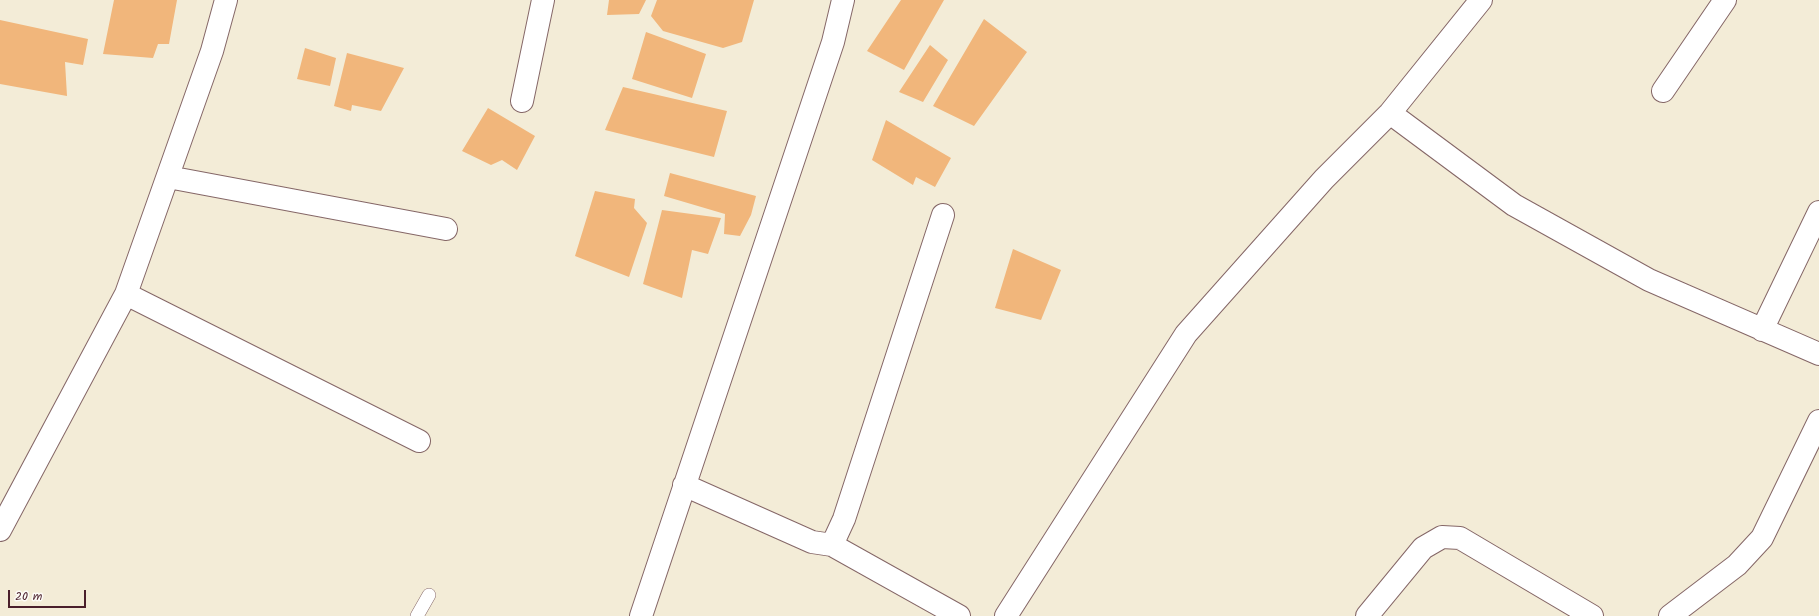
<!DOCTYPE html>
<style>
body{margin:0}
#map{position:relative;width:1819px;height:616px;overflow:hidden;background:#f3ecd7;font-family:Kalam,sans-serif}
canvas{display:block}
.scale{position:absolute;left:8px;top:590px;width:78px;height:18px;box-sizing:border-box;border:2px solid #4a1f2b;border-top:0;padding-left:5px;font-size:12px;line-height:14px;white-space:nowrap;color:#4a1f2b;-webkit-text-stroke:3px #fdfcf7;paint-order:stroke}
</style>
<div id="map">
<canvas width="1819" height="616"></canvas>
<div class="scale">20 m</div>
</div>
<script>
const g = document.querySelector('canvas').getContext('2d');
g.lineJoin = 'round';
function fillPath(path, color) { g.fillStyle = color; g.fill(path, 'evenodd'); }
function stroke(path, color, width, dash) { g.strokeStyle = color; g.lineWidth = width; g.lineCap = dash ? 'butt' : 'round'; g.setLineDash(dash || []); g.stroke(path); }
const building = new Path2D(`
 M114,0H177L169,44H158L153,58L103,54Z
 M609,0H646L639,14L607,15Z
 M657,0H754L742,42L723,48L663,31L651,16Z
 M901,0H944L904,70L867,51Z
 M984,19L1027,52L974,126L933,106Z
 M0,20L88,39L83,65L65,62L67,96L0,84Z
 M646,32L706,54L692,98L632,79Z
 M930,45L948,60L923,102L899,92Z
 M305,48L336,58L330,86L297,79Z
 M347,53L404,68L381,111L352,105L351,111L334,106Z
 M623,87L727,111L714,157L605,130Z
 M488,108L535,136L517,170L502,160L491,165L462,151Z
 M886,120L951,158L935,187L916,177L913,185L872,160Z
 M670,173L756,196L751,215L740,236L724,234L725,214L664,196Z
 M595,191L635,199L634,208L647,223L629,277L575,256Z
 M662,210L721,218L708,254L692,250L682,298L643,284Z
 M1013,249L1061,270L1041,320L995,308Z`);
const lane = new Path2D(`
 M417,616L429,595`);
const street = new Path2D(`
 M1663,91L1725,0
 M522,101L543,0
 M1390,113L1514,205L1649,280L1819,354
 M168,177L446,229
 M126,294L419,441
 M1762,330L1819,212
 M684,485L812,542L832,545L844,519L943,215
 M0,530L126,294L212,51L226,0
 M832,545L959,616
 M641,616L833,42L843,0
 M1006,616L1186,334L1324,179L1390,113L1481,0
 M1367,616L1423,548L1442,537L1460,538L1592,616
 M1670,616L1737,565L1762,538L1819,421`);
fillPath(building, '#f1b67b');
stroke(lane, '#856767', 14);
stroke(street, '#856767', 24);
stroke(lane, '#fff', 13);
stroke(street, '#fff', 22);
</script>
